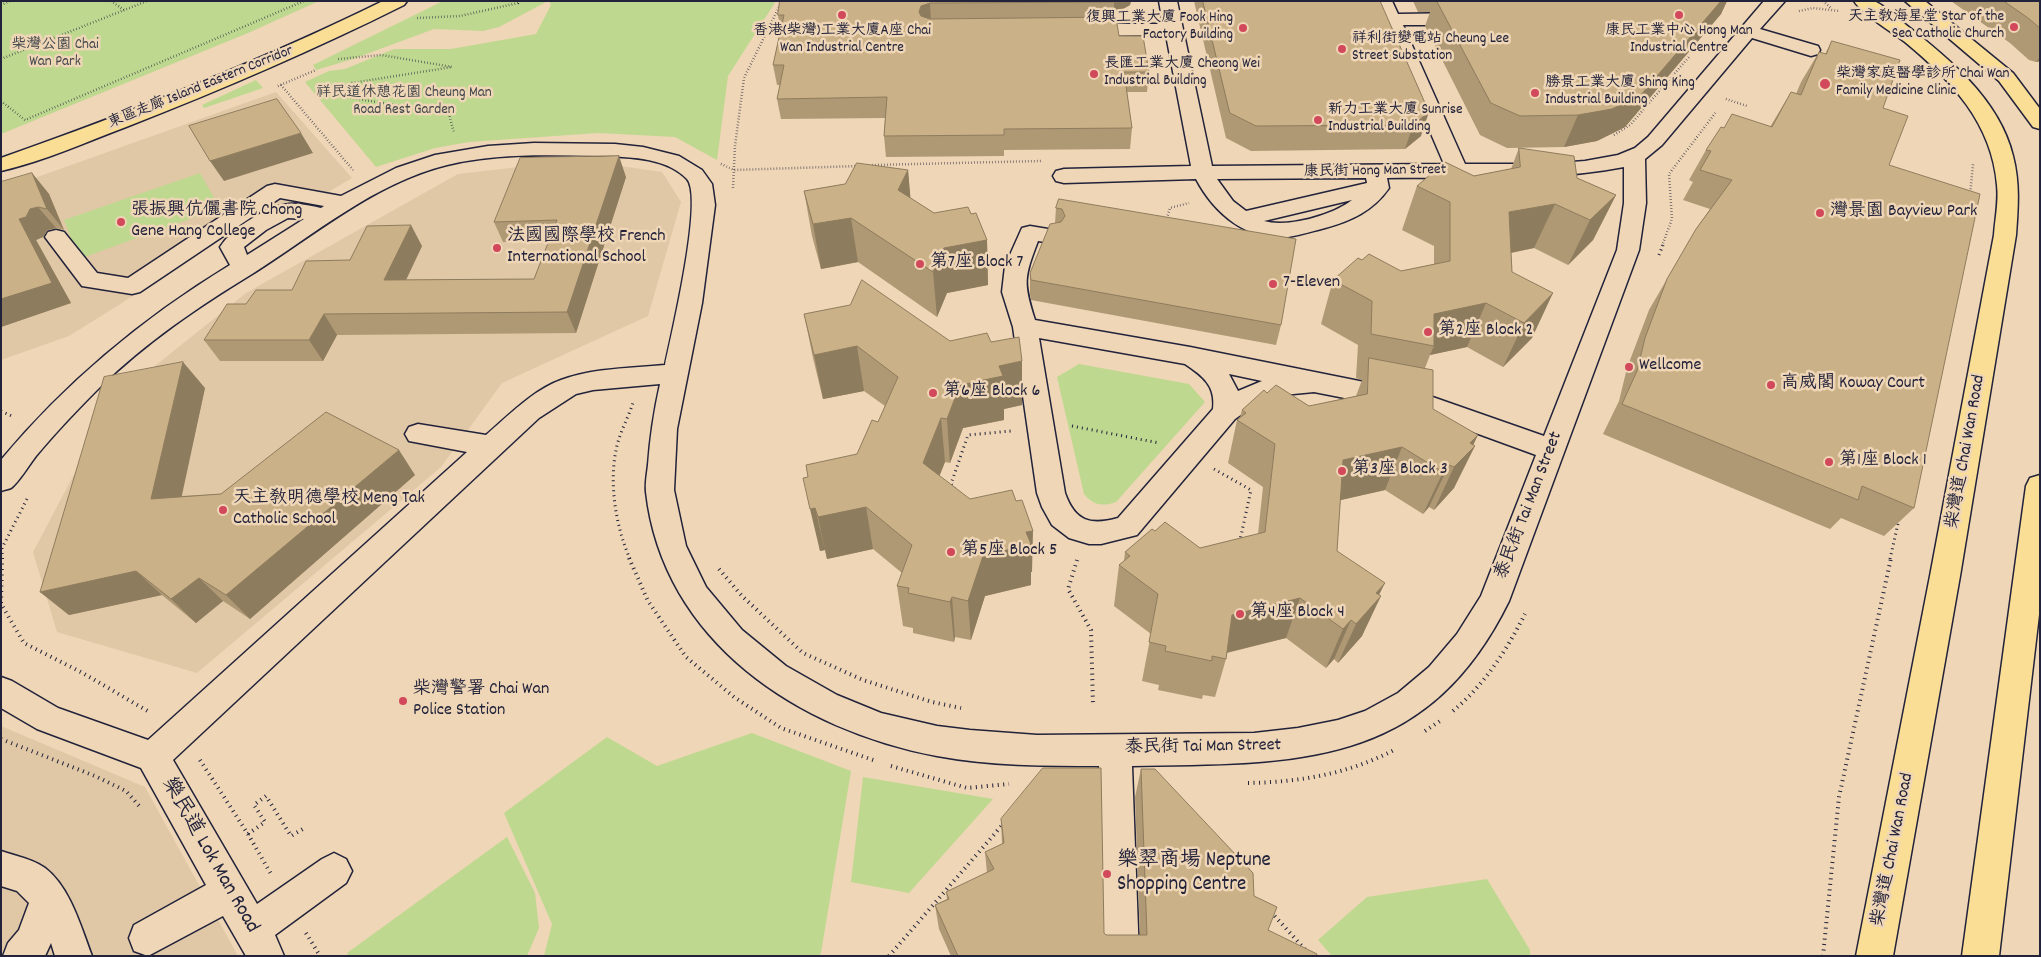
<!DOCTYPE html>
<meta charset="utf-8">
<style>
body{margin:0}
#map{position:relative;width:2041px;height:957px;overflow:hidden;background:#eed6b6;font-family:Dekko,sans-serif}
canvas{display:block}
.frame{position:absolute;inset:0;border:2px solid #22223b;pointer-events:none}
</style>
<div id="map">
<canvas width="2041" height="957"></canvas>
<div class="frame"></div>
</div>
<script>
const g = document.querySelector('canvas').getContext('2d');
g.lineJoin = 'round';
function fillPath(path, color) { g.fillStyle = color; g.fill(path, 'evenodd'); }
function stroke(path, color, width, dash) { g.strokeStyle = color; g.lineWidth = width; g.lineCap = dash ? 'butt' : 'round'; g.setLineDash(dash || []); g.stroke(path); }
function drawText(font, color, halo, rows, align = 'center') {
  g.font = font + ' Dekko,"LXGW WenKai TC",sans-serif'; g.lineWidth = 5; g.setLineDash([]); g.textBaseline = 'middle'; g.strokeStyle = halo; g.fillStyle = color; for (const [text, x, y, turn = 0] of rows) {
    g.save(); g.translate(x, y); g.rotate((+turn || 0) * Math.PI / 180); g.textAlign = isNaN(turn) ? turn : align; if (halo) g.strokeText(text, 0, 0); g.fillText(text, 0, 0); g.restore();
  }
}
const built = new Path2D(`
 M276,92L352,178L308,204L268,203L122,303L69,336L1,360V190Z
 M579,160L662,172L681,202L648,316L502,383L441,467L197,673L57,632L33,552L97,431L135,382L246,293L458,174Z
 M1,726L145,787L238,956H1Z`);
const green = new Path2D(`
 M1,1H319L248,33L1,134Z
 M443,1H548L499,27L483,31L434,29L353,59L316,70L313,65Z
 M549,1H776L728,76L717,160L675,137L598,133L469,142L435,148L376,167L305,82L329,71L345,69L394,49H451L536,34L551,5Z
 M256,80L263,88L204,108L202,105Z
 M200,173L220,208L79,259L64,220Z
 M1079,364L1189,384L1205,402L1116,502C1103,507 1093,505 1084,494L1057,377Z
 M752,733L851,771L821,953L819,956H544L552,924L504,813L607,737L657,766Z
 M863,777L993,799L909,893L851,882Z
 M507,837L535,893L539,928L527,956H349L347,953Z
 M1487,879L1530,950V956H1332L1318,940L1367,897Z`);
const pathFar2 = new Path2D(`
 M111,1L124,10
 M1823,1L1832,9
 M1,5L10,1
 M1799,11L1813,8L1840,11
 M417,18L460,16L518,3V1
 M1,59L147,1
 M338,59L381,55L452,67L352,83L329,94L449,114L454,133
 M281,85L353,170
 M278,86L316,70
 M1726,99L1747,106
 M1,101L25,120L304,1
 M1614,135L1630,125L1689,57
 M721,164L734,170L858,166
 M872,165L1041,161
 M733,188L735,146L744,78L782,1
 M1970,195L1973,164
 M1166,221L1170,208L1189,203
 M1662,246L1672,219L1669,174L1716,112`);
const pathFar1 = new Path2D(`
 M1659,255L1663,245
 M1,411L14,417
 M1072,426L1159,443
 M1214,469L1251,490L1240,540
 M955,489L951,484L968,435L1011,431
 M2,559V548L27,499
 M630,559C616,527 609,485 616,450C619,434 628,418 633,403
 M1890,559L1899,519`);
const path = new Path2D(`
 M2,558L1,604L24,643L81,672L151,713
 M629,558L648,601L686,657L734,697L781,728L876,761
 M1077,560L1068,589L1091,630L1093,704
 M719,569L742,596L803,653L863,680L932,702L961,708
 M1453,711C1485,684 1506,651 1525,614
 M1425,731L1443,719
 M1,739L95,776L126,791L141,808
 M200,760L248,834L271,874
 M891,766L967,788L1009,784
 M1248,783C1300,782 1348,774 1394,750
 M248,834L265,822L254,805L266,796L291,836L303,829
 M1271,912L1311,956
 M306,933L320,956
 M889,956L1004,823
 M1823,956L1839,797L1891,558`);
const minor = new Path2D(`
 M1159,1H1177L1212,166L1444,164L1374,1H1392L1398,14L1464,13L1470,15L1473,19L1470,23L1464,25H1403L1465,164H1545L1585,161L1618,155L1635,148L1648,137L1764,1H1785L1760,29L1818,46L1820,50L1818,54L1811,56L1752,38L1662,145L1645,159L1646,203L1639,250L1509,601C1426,770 1296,763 1132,766L1139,956H1102L1099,766C1045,766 990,766 937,756C799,730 663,642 646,492C645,483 647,474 648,465C650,437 654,411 660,384L593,390L576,394L539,418L173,760L257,904L322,859L334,853L346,859L352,871L346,883L275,935L284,956H246L223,916L148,956L134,951L129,938L134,925L206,885L141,768L37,729L1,708V677L12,681L58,708L148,740L467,452L409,441L405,434L409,427L418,424L486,435C508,416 533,390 561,380C593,368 631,368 665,365C671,336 704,198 687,179C665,156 625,157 597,156C547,155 496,153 447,165C374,183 314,235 252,274C198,307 146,342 100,387C78,409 56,432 36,456C29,465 19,482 11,488C8,489 4,490 1,491V460C66,382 143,318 230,265L220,247C232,228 267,206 289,204C300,203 311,206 321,208L324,206L280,198L140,292L132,294L82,286L45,237L48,232L56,230L64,232L97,273L128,278L267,186L275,184L341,196L396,168L435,155L488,146L534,143L615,144L643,147L679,156L702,170L712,184L715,205L702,303L677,429L674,490L686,546L706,587L742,630L786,666L837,695L881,713L937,726L970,730L1037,735L1254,733L1298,728L1338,720L1365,711L1398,693L1429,667L1457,634L1481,596L1536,455L1421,413L1314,392L1273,396L1256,404L1235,419L1137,535L1101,544H1089L1069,538L1052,525L1042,507L1037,493L1013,327L1002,292L1005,266L1022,228L1030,226L1060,231L1063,236L1060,241L1052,243L1038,241C1024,278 1023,282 1035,320L1190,347L1424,394L1544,436L1617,250L1624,203V167C1547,182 1466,177 1387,178L1389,188C1373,211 1351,221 1325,228C1313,231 1300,235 1288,237C1247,242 1214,213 1196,179L1064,183L1056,181L1053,176L1056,171L1064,169L1191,166L1166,35L1080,36L1073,34L1071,30L1073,26L1080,24H1163ZM1366,178L1367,183L1246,211L1233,201L1217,179ZM1352,200C1333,215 1288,228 1264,221ZM288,218L304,219L247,255L244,247L266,230ZM1039,338L1185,364C1203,376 1216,386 1213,409L1118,518C1090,526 1075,521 1065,493ZM1229,374L1262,381L1238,391Z
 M1,851C15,856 33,859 45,868C70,887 81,927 92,956H55L51,943L45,956H3L8,943L19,930L29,903L17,891L1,886Z`);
const major = new Path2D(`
 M1854,1C1860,1 1867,0 1873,1C1882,3 1893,15 1901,21C1946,56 1999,98 2013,156C2020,183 2018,208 2016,235L1960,576L1893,956H1856L1930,576L1994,235C1995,219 1999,202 1997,185C1992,123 1951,80 1905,42C1891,31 1863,15 1854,1Z
 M1905,1H1925L2013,73L2040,109V129L2033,127L1999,81Z
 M2040,475V606L1999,956H1962L2026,486L2030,478Z`);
const highway = new Path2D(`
 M383,1H407L404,5C314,50 221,90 126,127C86,142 44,161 1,171V158C131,112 259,62 383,1Z`);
const wall = new Path2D(`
 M780,1H1131L1130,5L1114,14L1113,17L1119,36L1149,72L1147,92H1127L1132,128L1130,149L1004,150V156L886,157L884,136L885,118L781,119L777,99L780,85H777L773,65L780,31L778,15Z
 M1194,1H1380L1421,136L1405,149L1251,151L1226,138Z
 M1413,1H1727L1721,14L1625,127L1597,141L1564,147L1507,148L1480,135L1425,26L1430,12H1418Z
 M1951,1H2040V61L2036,62L2029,60L2010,43Z
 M1832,41L1883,108L1889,165L1914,508L1884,536L1841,518L1830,529L1603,434L1619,401L1627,368L1649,310L1696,229L1710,209L1683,200L1693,182L1689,180L1706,150L1724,128L1770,127L1791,92L1796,94L1801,82L1819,52L1825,54Z
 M1519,148L1577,178L1616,195L1593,240L1568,265L1534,248L1511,253L1512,272L1532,338L1503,367L1467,347L1430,355L1425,368L1433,409L1473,445L1454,488L1434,510L1429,507L1423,514L1385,490L1340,500L1337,551L1379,595L1362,636L1338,663L1334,659L1326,668L1286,638L1227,653L1226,659L1215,697L1203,695L1202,699L1158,690L1159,685L1142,681L1151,634L1114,606L1119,565L1124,561L1125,552L1155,531L1200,548L1258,534L1263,487L1228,463L1237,420L1240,417L1242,410L1267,393L1309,406L1356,396L1362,380L1356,378L1358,345L1321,324L1333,280L1362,260L1401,271L1434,264V246L1402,230L1417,186L1511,169Z
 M908,170L910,198L934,213L971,214L987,240L988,285L947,293L937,317L858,262L821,269L812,236L804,191L845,184Z
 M32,173L49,194L64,230L56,228L48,230L43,237L36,240L71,303L1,327Z
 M626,177L576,333L337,335L323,361H220L204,340L246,304L292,290L350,260L422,246L406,280L534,279L549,241L503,242L494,222Z
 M1059,199L1281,325L1276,345L1031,300L1030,294V273L1055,223L1056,208Z
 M804,314L950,341L991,342L1022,361V405L1004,409V420L963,428L950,463L945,462L939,476L1032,572H1031V585L985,596L971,640L955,637L954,642L913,633V628L903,626L897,586L902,573L873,549L827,559L825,550L820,551L808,477L857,454L878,422L885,406L864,391L823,399L813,358Z
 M205,388L181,496L221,494L415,475L250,619L223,601L196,623L162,595L69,615L40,592Z
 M1141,769L1254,896L1268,930L1316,956H951L939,929L935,905L947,899L946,892L987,873L985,852L1002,844L1001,819L1106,935H1140L1135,797Z`);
const shadedWall = new Path2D(`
 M1113,1H1131L1130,5L1114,14V2Z
 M1721,1H1727L1721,14L1625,127L1597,141L1564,147L1578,115Z
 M930,3L931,23L922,26L919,12L921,6Z
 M2040,57V61L2036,62Z
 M1429,112L1421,136L1405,149L1413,125Z
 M301,133L313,153L224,181L210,161Z
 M619,156L626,177L576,333L567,312Z
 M908,170L912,215L898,190Z
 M32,173L49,194L64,230L47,209Z
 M1616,195L1593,240L1568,265L1590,220Z
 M1555,204L1534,248L1490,257L1509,212Z
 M38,207L56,228L48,230L43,237L36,240L71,303L1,327V299L19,219L30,209Z
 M851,218L858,262L821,269L813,224Z
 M411,225L422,246L396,301L384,280Z
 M987,240L988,285L947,293L937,317L933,272L944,248Z
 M1553,293L1532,338L1503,367L1524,323Z
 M1486,303L1467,347L1430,355L1434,346V314Z
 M324,314L337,335L323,361L309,340Z
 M857,346L864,391L823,399L814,355Z
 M1022,361V405L1004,409V420L963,428L950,463L947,419L960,385L999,366Z
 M183,362L205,388L176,523L151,499Z
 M941,418L945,462L928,505L923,463Z
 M1478,435L1471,450L1475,446L1454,488L1434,510L1454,467L1470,443Z
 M1402,447L1385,490L1328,503L1343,460Z
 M399,450L415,475L250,619L226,595Z
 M1449,465L1429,507L1423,514L1443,472Z
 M866,507L873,549L827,559L818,517Z
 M815,508L825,550L820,551L810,509Z
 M1033,531L1032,572H1031V585L985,596L971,640L968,601L983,556L1026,532Z
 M136,571L162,595L69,615L40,592Z
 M199,578L223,601L196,623L171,599Z
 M1385,583L1376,601L1381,596L1362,636L1338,663L1356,624L1376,593Z
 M952,597L955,637L954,642L950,602Z
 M1300,598L1286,638L1221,654L1232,615Z
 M1351,620L1334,659L1326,668L1343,629Z`);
const building = new Path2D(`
 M780,1H1114V2L930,3L921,6L919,12L921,16L930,19L1116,17L1119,36H1143L1149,72H1124L1132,128L1004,129V135L884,136L887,97L777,99L784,65H773L784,15H778Z
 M1203,1H1380L1429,112L1413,125L1256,126L1230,113Z
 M1437,1H1721L1640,96L1612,109L1578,115L1520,116L1491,103Z
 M2004,1H2040V28L2028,18Z
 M1832,41L1900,60L1883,108L1908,116L1889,165L1980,194L1914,508L1862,486L1858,500L1622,404L1637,371L1645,338L1667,279L1696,229L1732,180L1700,170L1711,151L1706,150L1721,127L1724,128L1732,114L1772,127L1791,92L1801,95L1819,52L1826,54Z
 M277,99L301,133L210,161L189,126Z
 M1519,148L1574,156L1577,178L1616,195L1590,220L1555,204L1509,212L1512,272L1553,293L1524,323L1486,303L1434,314V346L1371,334L1372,301L1333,280L1358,258L1362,260L1369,254L1401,271L1450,261V202L1417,186L1445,162L1474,176L1520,167Z
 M619,156L567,312L324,314L309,340H204L227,304H246L256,290H292L306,261L350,260L367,226L411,225L384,280L534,279L557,220L494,222L520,158Z
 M857,163L908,170L898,190L934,213L968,207L971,214L976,213L987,240L944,248L933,272L851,218L813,224L804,191L845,184Z
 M32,173L47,209L38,207L30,209L26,217L19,219L52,283L1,299V182Z
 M1059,199L1296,239L1281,325L1031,280L1030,273L1050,224L1061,222L1065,216L1062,209L1056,208Z
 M862,280L950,341L987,333L991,342L1019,337L1022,361L999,366L1003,376L960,385L947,419L941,418L923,463L970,499L1012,490L1016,501L1022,500L1033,531L1026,532L1031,544L983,556L968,601L952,597L950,602L908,593L909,588L897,586L912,545L866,507L818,517L815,508L810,509L803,478L808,477L806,465L857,454L872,420L878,422L898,377L857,346L814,355L804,314L850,305Z
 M1369,358L1433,370V409L1478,435L1470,443L1475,446L1454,467L1449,465L1443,472L1402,447L1343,460L1337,551L1385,583L1376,593L1381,596L1356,624L1351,620L1343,629L1300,598L1232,615L1226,659L1212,656V661L1165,651L1166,646L1149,642L1158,594L1119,565L1130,556L1125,552L1152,529L1155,531L1165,522L1200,548L1265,532L1275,444L1237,420L1246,413L1242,410L1264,390L1267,393L1276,385L1309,406L1367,394Z
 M183,362L151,499L221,494L326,412L399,450L226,595L199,578L171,599L136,571L40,592L104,377Z
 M1043,768H1101L1104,933L1106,935H1147L1141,769H1155L1253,873L1254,896L1277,907L1268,930L1317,954L1316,956H958L935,905L949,899L946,892L994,869L985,852L1004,843L1001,819Z`);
const markers = [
 [842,15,5,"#d1495b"],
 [1679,15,5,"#d1495b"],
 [2014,27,5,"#d1495b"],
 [1243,28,5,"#d1495b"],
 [1342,49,5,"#d1495b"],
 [1094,74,5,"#d1495b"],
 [1825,84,6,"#d1495b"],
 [1535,93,5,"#d1495b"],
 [1318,120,5,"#d1495b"],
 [1820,213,5,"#d1495b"],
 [121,222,5,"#d1495b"],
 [497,248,5,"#d1495b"],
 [920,264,5,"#d1495b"],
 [1273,284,5,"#d1495b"],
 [1428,332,5,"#d1495b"],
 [1629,367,5,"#d1495b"],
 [1771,385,5,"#d1495b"],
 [933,393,5,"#d1495b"],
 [1829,462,5,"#d1495b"],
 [1342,471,5,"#d1495b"],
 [223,510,5,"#d1495b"],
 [951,552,5,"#d1495b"],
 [1240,614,5,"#d1495b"],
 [403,701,5,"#d1495b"],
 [1107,874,5,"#d1495b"]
];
const farPoinames = [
 ["天主教海星堂 Star of the",2004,18,"right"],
 ["Sea Catholic Church",2004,35,"right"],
 ["復興工業大廈 Fook Hing",1233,19,"right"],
 ["Factory Building",1233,36,"right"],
 ["香港(柴灣)工業大廈A座 Chai",842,32,"center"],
 ["Wan Industrial Centre",842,49,"center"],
 ["康民工業中心 Hong Man",1679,32,"center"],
 ["Industrial Centre",1679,49,"center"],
 ["祥利街變電站 Cheung Lee",1352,40],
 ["Street Substation",1352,57],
 ["長匯工業大廈 Cheong Wei",1104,65],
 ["Industrial Building",1104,82],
 ["柴灣家庭醫學診所 Chai Wan",1836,75],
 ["Family Medicine Clinic",1836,92],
 ["勝景工業大廈 Shing King",1545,84],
 ["Industrial Building",1545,101],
 ["新力工業大廈 Sunrise",1328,111],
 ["Industrial Building",1328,128]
];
const farParknames = [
 ["柴灣公園 Chai",55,46],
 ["Wan Park",55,63],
 ["祥民道休憩花園 Cheung Man",404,94],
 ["Road Rest Garden",404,111]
];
const farStreetnames = [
 ["東區走廊 Island Eastern Corridor",201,88,-22],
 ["康民街 Hong Man Street",1375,172,-1]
];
const poiNames = [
 ["張振興伉儷書院 Chong",131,212],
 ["Gene Hang College",131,233],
 ["灣景園 Bayview Park",1830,213],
 ["法國國際學校 French",507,238],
 ["International School",507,259],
 ["第7座 Block 7",930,264],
 ["7-Eleven",1283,284],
 ["第2座 Block 2",1438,332],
 ["Wellcome",1639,367],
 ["高威閣 Koway Court",1781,385],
 ["第6座 Block 6",943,393],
 ["第1座 Block 1",1839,462],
 ["第3座 Block 3",1352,471],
 ["天主教明德學校 Meng Tak",233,500],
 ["Catholic School",233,521],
 ["第5座 Block 5",961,552],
 ["第4座 Block 4",1250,614],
 ["柴灣警署 Chai Wan",413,691],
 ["Police Station",413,712]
];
const streetNames = [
 ["柴灣道 Chai Wan Road",1967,452,-80],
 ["泰民街 Tai Man Street",1530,506,-69],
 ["泰民街 Tai Man Street",1203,748,-1],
 ["柴灣道 Chai Wan Road",1894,850,-79]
];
const nearStreetnames = [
 ["樂民道 Lok Man Road",209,856,60]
];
const nearPoinames = [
 ["樂翠商場 Neptune",1117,862],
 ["Shopping Centre",1117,886]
];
fillPath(built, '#e0c8a6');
fillPath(green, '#bfd88f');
stroke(minor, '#22223b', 3);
stroke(major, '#22223b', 3);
stroke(highway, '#22223b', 3);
stroke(pathFar2, '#22223b', 2.5, [0.5, 2.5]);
stroke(pathFar1, '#22223b', 3, [1, 4]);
stroke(path, '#22223b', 4, [1, 4.5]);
fillPath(minor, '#eed6b6');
fillPath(major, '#fbde96');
fillPath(highway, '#fbde96');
fillPath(wall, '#af9874');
fillPath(shadedWall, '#8e7c5e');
fillPath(building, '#cbb187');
stroke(building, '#8e7c5e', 1);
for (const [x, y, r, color] of markers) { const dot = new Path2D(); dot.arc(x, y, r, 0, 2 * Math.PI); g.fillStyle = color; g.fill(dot); stroke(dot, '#eed6b6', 2); }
drawText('15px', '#22223b', '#eed6b6', farPoinames, 'left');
drawText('15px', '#41464c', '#eed6b6', farParknames);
drawText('15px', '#22223b', '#eed6b6', farStreetnames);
drawText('18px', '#22223b', '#eed6b6', poiNames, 'left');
drawText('18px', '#22223b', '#eed6b6', streetNames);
drawText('21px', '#22223b', '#eed6b6', nearStreetnames);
drawText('21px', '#22223b', '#eed6b6', nearPoinames, 'left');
</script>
